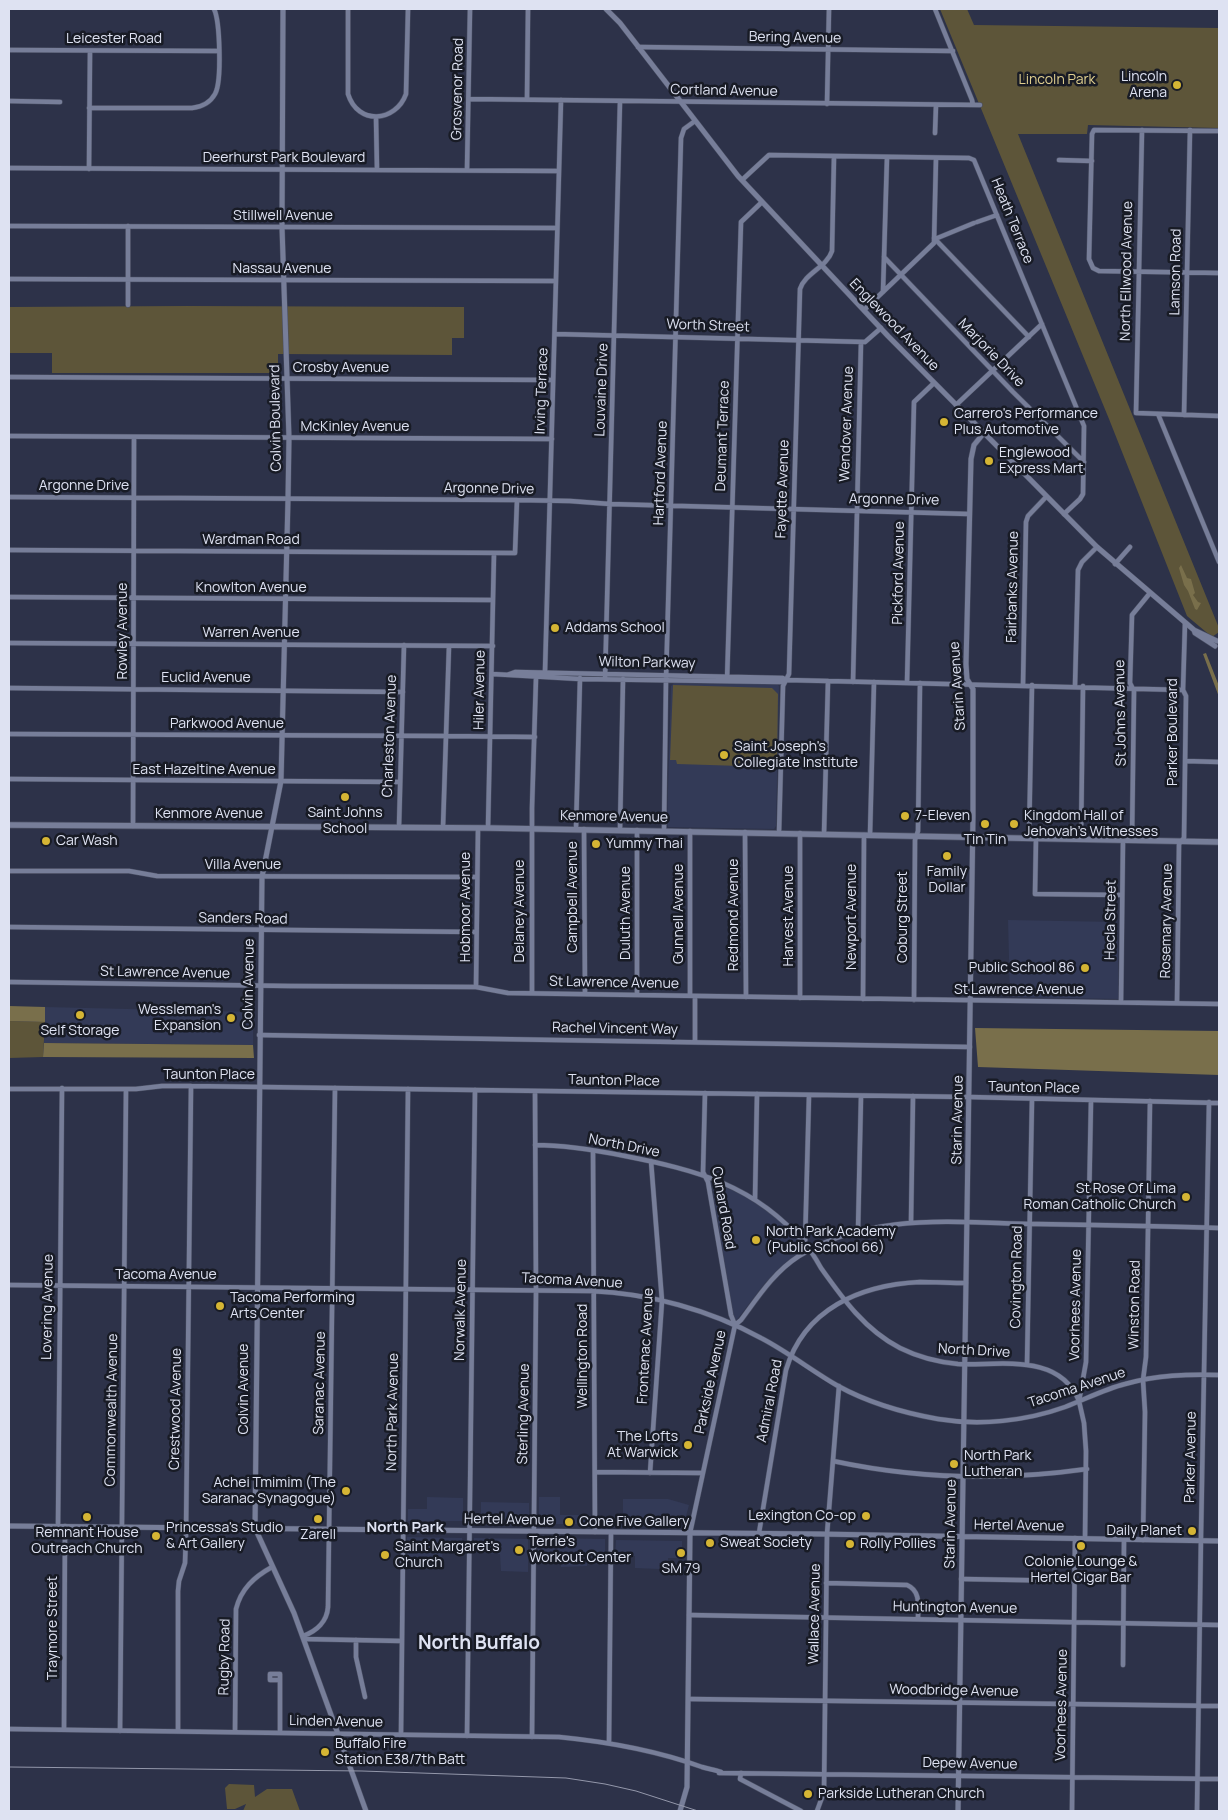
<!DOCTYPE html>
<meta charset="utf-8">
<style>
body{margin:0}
#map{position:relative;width:1228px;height:1820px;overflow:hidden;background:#2d3249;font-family:Manrope,sans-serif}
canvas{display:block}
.frame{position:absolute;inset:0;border:10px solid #dee2f2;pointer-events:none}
</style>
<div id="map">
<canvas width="1228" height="1820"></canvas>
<div class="frame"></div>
</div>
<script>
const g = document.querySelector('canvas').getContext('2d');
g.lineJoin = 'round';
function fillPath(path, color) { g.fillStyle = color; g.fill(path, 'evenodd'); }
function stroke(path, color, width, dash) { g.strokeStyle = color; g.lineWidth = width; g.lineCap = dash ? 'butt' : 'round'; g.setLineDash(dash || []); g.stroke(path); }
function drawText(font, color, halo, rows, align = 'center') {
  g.font = font + ' Manrope,sans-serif'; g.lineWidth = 5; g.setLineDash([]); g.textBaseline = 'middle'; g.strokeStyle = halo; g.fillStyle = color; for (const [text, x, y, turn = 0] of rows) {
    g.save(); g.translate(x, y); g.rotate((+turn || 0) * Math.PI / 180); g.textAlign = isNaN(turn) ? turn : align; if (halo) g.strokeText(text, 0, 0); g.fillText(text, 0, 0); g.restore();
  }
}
const built = new Path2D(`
 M674,683L777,684L779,686L776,826L774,829L668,827L667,824L671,686Z
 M1008,920L1117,922L1119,999L1010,997Z
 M45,1007L253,1012V1045L44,1043Z
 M711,1181L740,1193L772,1214L798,1238L805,1249L784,1265L765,1283L736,1321L733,1315Z
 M427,1497L463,1498V1521H408V1509H427Z
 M539,1497H560V1515H589V1522L588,1524H539Z
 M623,1499H668L689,1505L684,1524H623Z
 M481,1502L529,1503V1522L526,1524L481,1523Z
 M407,1537L462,1538L464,1547H443L442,1561H436L435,1565H406Z
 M474,1538L528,1539V1572L501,1571L500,1554L483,1553V1548H474Z
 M538,1538L605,1539V1554H587V1566L561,1567V1554L538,1553Z
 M616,1540L682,1541V1558H668V1563H659V1569L635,1568V1556H615Z`);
const green = new Path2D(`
 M940,9H967L974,25L1219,28V128L1088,125L1087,134H1018L1219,628V632L1212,637L1187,616L1109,419Z
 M187,306L464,307V338H452V355L278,354V373H52V353H9V307Z
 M673,685L772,688L778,694L777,762L773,767L677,764L676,760H670Z
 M9,1021L45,1022L43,1057L9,1058Z
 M229,1784L254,1785L255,1797L267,1789H292L300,1811H243L246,1804L235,1809H227L225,1788Z`);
const forest = new Path2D(`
 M1181,565L1187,578L1191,579L1195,593L1193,595L1198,602L1201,603L1197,610L1195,609L1188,591L1184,585L1179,568Z
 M1206,653L1219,686V697L1203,654Z
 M9,1006L45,1007V1022L9,1021Z
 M975,1028L1219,1031V1075L978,1067Z
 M44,1043L253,1045L254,1058L43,1057Z`);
const minor = new Path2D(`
 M348,9V94C358,126 396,122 406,94L408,9
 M935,9L972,100L973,105
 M638,47L953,51
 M9,50L219,51
 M469,99L980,105
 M527,99L528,9
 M9,101L60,102
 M827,104L829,9
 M89,108H192C201,107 210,103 215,94C222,82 220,21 214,9
 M376,117L377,170
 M1142,130L1136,413L1219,416
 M1219,131L1094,130L1092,134L1089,259L1093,268L1099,271L1219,273
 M935,133L936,105
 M1059,160L1092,161
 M9,168L559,171
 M89,169L90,51
 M467,170L470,9
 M742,180L769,155L969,158L974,160L1084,426L1083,494L1080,499L1064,514
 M977,222L997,215
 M9,226L557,228
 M934,238L1029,337
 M935,239L974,223
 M884,257L1013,392L1084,462
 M9,279L556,281
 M883,292L887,157
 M128,305V226
 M864,310L934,243L936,158
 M555,334L865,342L881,328
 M9,377L553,380
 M956,405L1042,324
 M1158,414L1219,562
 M1184,415L1190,130
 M9,436L552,439
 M9,497L517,500L570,501L610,504L969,514
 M9,550L515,553L517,500
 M1115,564L1130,547
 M9,597L493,600
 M9,643L493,646
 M492,674L580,679L780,682L786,680L828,681L1183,690
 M507,675L515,672L783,678L786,680
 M605,679L620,101
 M727,681L741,222L762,202
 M853,682L861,342
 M907,683L914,402L934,383
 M1023,685L1026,522L1028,516L1046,497
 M1075,686L1078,570L1082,562L1097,547
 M9,688L403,692
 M9,734L446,736L449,646
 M1185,761L1219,762
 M9,779L400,782
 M133,826L134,437
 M399,827L404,645
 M443,827L446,736L535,737
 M488,828L494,553
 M576,829L580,678
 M584,829L585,994
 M620,830L623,679
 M664,831L666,680L681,138L684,129L695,121
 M690,831V996
 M745,832L746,997
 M779,833L783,686L789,674L800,289C805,273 827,267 832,251L834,156
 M800,833V998
 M824,834L828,681
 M870,835L874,682
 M1029,838L1032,685
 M1036,838L1035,894L1122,895
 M1081,839L1083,686
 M1132,840L1134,691L1130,683L1132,615L1150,593
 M9,871H129L157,876L477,877
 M9,927L476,932
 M9,982L290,986L476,987L508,993L1219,1004
 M476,987L478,828
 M532,993V808L536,678L545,672L561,100
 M637,995V830
 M695,996V1042
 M863,999L864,835
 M914,1000L915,840L918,831L920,683
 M1121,1002L1123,839
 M1177,1003L1179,844L1184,838L1186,696L1183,690L1185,623
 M259,1035L970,1047
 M9,1089H136L162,1086H191L969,1097L1219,1103
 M705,1093L703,1172L708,1182L731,1315L735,1325
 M535,1145C564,1145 595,1150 625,1156C696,1170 755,1185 804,1243C811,1250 816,1259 821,1268C843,1299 865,1330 900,1348C918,1357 937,1362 958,1364C999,1366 1059,1352 1079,1401
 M593,1151L595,1532
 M755,1199L757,1094
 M911,1222L913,1096
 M858,1231L861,1096
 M805,1244L809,1095
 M9,1285L591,1291C648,1293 710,1310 761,1338C788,1352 812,1371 838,1386C869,1403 904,1413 938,1419C980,1426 1026,1421 1065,1407C1086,1399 1105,1389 1125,1384C1157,1375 1187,1374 1219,1375
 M1027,1365L1032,1099
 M833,1461C917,1479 1002,1481 1087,1469
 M595,1472L702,1473
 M650,1473L662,1301L651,1161
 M58,1526L62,1088
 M690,1533L735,1325L741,1320C758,1297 774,1272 799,1256C871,1211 957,1223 1037,1224C1098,1225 1158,1226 1219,1228
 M759,1533L786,1370C804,1309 860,1285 920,1282C935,1282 951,1283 966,1283
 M1085,1539L1086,1451L1084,1423L1079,1401L1086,1362L1091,1100
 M1143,1540L1145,1412L1143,1380L1146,1357L1150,1101
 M961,1579L1074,1581
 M826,1583L907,1585C921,1591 918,1606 918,1619
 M689,1615L1219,1625
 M303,1636C317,1631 327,1621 328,1607L335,1088
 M304,1639L402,1641
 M356,1640V1657L365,1697
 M1123,1665L1124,1540
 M689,1699L1219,1706
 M9,1729L559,1737C610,1742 655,1750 702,1767C709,1769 715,1770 721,1772
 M64,1730L65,1526
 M120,1731L126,1089
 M178,1731V1591L179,1581L185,1563L186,1534L191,1086
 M235,1732L236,1609C241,1589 254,1577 272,1567
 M280,1733V1674H270V1680H280
 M401,1734L408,1089
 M467,1736L475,1090
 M532,1737L536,1293L535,1091
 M609,1743L611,1532
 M719,1773L1219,1779
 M741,1773L740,1779L801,1811
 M817,1811L824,1792L827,1534L839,1386
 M1072,1811L1075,1538
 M1197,1811L1201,1535L1209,1102`);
const tertiary = new Path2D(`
 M283,9L282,227L289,438L288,499L281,781L262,877L255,1528L294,1613L366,1811
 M606,9L620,23L738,176L888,336L1097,547L1194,630L1195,633L1215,646
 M1194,630L1217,641
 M9,1526L819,1534L1219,1541
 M680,1811L687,1787L690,1533
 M958,1811L973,815V689L967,679L966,664L971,459L974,445L983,434`);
const secondary = new Path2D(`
 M9,825L488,828L1219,842`);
const rail = new Path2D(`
 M9,1767L362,1771L566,1778L605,1784L636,1791L698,1811`);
const markers = [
 [1177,85,5,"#d5b534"],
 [944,422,5,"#d5b534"],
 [989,461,5,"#d5b534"],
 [555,628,5,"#d5b534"],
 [724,755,5,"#d5b534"],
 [345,797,5,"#d5b534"],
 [905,816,5,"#d5b534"],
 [985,824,5,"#d5b534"],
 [1014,824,5,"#d5b534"],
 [46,841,5,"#d5b534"],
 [596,844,5,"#d5b534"],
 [947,856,5,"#d5b534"],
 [1085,968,5,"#d5b534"],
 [80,1015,5,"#d5b534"],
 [231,1018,5,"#d5b534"],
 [1186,1197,5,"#d5b534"],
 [756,1240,5,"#d5b534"],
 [220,1306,5,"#d5b534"],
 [688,1445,5,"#d5b534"],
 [954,1464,5,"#d5b534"],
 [346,1491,5,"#d5b534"],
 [866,1516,5,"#d5b534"],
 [87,1517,5,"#d5b534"],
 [318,1519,5,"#d5b534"],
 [569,1522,5,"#d5b534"],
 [1192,1531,5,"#d5b534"],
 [156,1536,5,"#d5b534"],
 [710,1543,5,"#d5b534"],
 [850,1544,5,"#d5b534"],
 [1081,1546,5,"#d5b534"],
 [519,1550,5,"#d5b534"],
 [681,1553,5,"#d5b534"],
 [385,1555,5,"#d5b534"],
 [325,1752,5,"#d5b534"],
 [808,1794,5,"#d5b534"]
];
const streetNames = [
 ["Bering Avenue",795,38,1],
 ["Leicester Road",114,39],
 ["Grosvenor Road",458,89,-89],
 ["Cortland Avenue",724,91,1],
 ["Deerhurst Park Boulevard",284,158],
 ["Stillwell Avenue",283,216],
 ["Heath Terrace",1012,221,68],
 ["Nassau Avenue",282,269],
 ["North Ellwood Avenue",1127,271,-89],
 ["Lamson Road",1176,272,-89],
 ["Englewood Avenue",894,325,46],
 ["Worth Street",708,326,2],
 ["Marjorie Drive",991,353,46],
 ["Crosby Avenue",341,368],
 ["Louvaine Drive",602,390,-88],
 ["Irving Terrace",542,391,-88],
 ["Colvin Boulevard",276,418,-91],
 ["Wendover Avenue",847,424,-88],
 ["McKinley Avenue",355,427],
 ["Deumant Terrace",723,436,-88],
 ["Hartford Avenue",661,473,-88],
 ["Argonne Drive",84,486],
 ["Argonne Drive",489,489,1],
 ["Fayette Avenue",783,489,-88],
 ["Argonne Drive",894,500,1],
 ["Wardman Road",251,540],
 ["Pickford Avenue",899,573,-89],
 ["Fairbanks Avenue",1013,587,-89],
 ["Knowlton Avenue",251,588],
 ["Rowley Avenue",123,631,-90],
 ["Warren Avenue",251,633],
 ["Wilton Parkway",647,663,1],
 ["Euclid Avenue",206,678],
 ["Starin Avenue",958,686,-94],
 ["Hiler Avenue",480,690,-89],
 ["St Johns Avenue",1121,713,-91],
 ["Parkwood Avenue",227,724],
 ["Parker Boulevard",1173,732,-90],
 ["Charleston Avenue",390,736,-88],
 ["East Hazeltine Avenue",204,770],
 ["Kenmore Avenue",209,814],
 ["Kenmore Avenue",614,817,1],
 ["Villa Avenue",243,865],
 ["Campbell Avenue",573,897,-90],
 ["Hobmoor Avenue",466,907,-90],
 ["Delaney Avenue",520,911,-90],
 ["Duluth Avenue",626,913,-90],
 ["Gunnell Avenue",679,914,-90],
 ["Redmond Avenue",734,915,-90],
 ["Harvest Avenue",789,916,-90],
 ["Newport Avenue",852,917,-90],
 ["Coburg Street",903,917,-90],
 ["Sanders Road",243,919,1],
 ["Hecla Street",1111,920,-89],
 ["Rosemary Avenue",1167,921,-89],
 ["St Lawrence Avenue",165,973,1],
 ["St Lawrence Avenue",614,983,1],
 ["Colvin Avenue",249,984,-89],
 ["St Lawrence Avenue",1019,990],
 ["Rachel Vincent Way",615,1029,1],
 ["Taunton Place",209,1075],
 ["Taunton Place",614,1081,1],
 ["Taunton Place",1034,1088,1],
 ["Starin Avenue",958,1120,-89],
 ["North Drive",624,1146,11],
 ["Cunard Road",723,1208,80],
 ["Tacoma Avenue",166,1275],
 ["Covington Road",1017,1277,-89],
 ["Tacoma Avenue",572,1281,3],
 ["Voorhees Avenue",1076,1305,-89],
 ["Winston Road",1135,1305,-89],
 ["Lovering Avenue",48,1307,-89],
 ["Norwalk Avenue",461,1310,-89],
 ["Frontenac Avenue",646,1346,-87],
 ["North Drive",974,1351,3],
 ["Wellington Road",583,1356,-90],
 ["Parkside Avenue",711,1382,-78],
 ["Saranac Avenue",320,1383,-89],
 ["Tacoma Avenue",1077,1388,-18],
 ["Colvin Avenue",244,1389,-90],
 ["Admiral Road",770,1401,-79],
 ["Crestwood Avenue",176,1409,-89],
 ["Commonwealth Avenue",112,1410,-89],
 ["North Park Avenue",393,1412,-89],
 ["Sterling Avenue",524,1414,-89],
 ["Parker Avenue",1191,1457,-89],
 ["Hertel Avenue",509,1520,1],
 ["Starin Avenue",951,1524,-89],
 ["Hertel Avenue",1019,1526,1],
 ["Huntington Avenue",955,1608,1],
 ["Wallace Avenue",815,1614,-89],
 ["Traymore Street",53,1628,-90],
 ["Rugby Road",225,1657,-89],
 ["Woodbridge Avenue",954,1691,1],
 ["Voorhees Avenue",1062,1705,-89],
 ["Linden Avenue",336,1722,1],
 ["Depew Avenue",970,1764,1]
];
const poiNames = [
 ["Lincoln",1167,77,"right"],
 ["Arena",1167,93,"right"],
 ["Carrero's Performance",954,414],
 ["Plus Automotive",954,430],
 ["Englewood",999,453],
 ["Express Mart",999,469],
 ["Addams School",565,628],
 ["Saint Joseph's",734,747],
 ["Collegiate Institute",734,763],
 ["Saint Johns",345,813,"center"],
 ["School",345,829,"center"],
 ["7-Eleven",915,816],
 ["Kingdom Hall of",1024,816],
 ["Jehovah’s Witnesses",1024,832],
 ["Tin Tin",985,840,"center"],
 ["Car Wash",56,841],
 ["Yummy Thai",606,844],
 ["Family",947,872,"center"],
 ["Dollar",947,888,"center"],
 ["Public School 86",1075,968,"right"],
 ["Wessleman's",221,1010,"right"],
 ["Expansion",221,1026,"right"],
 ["Self Storage",80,1031,"center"],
 ["St Rose Of Lima",1176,1189,"right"],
 ["Roman Catholic Church",1176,1205,"right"],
 ["North Park Academy",766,1232],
 ["(Public School 66)",766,1248],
 ["Tacoma Performing",230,1298],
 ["Arts Center",230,1314],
 ["The Lofts",678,1437,"right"],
 ["At Warwick",678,1453,"right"],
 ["North Park",964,1456],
 ["Lutheran",964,1472],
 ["Achei Tmimim (The",336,1483,"right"],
 ["Saranac Synagogue)",336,1499,"right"],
 ["Lexington Co-op",856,1516,"right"],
 ["Cone Five Gallery",579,1522],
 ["Princessa's Studio",166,1528],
 ["& Art Gallery",166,1544],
 ["Daily Planet",1182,1531,"right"],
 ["Remnant House",87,1533,"center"],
 ["Outreach Church",87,1549,"center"],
 ["Zarell",318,1535,"center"],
 ["Terrie's",529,1542],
 ["Workout Center",529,1558],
 ["Sweat Society",720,1543],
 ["Rolly Pollies",860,1544],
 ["Saint Margaret's",395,1547],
 ["Church",395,1563],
 ["Colonie Lounge &",1081,1562,"center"],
 ["Hertel Cigar Bar",1081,1578,"center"],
 ["SM 79",681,1569,"center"],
 ["Buffalo Fire",335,1744],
 ["Station E38/7th Batt",335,1760],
 ["Parkside Lutheran Church",818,1794]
];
const parkNames = [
 ["Lincoln Park",1057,80]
];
const neighbourhoodNames = [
 ["North Park",405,1528]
];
const districtNames = [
 ["North Buffalo",479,1644]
];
fillPath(built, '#333a57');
fillPath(green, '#5d5539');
fillPath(forest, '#796f4b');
stroke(minor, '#494e62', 5.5);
stroke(tertiary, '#494e62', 6);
stroke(secondary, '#494e62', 7);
stroke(minor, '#777e99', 4.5);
stroke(tertiary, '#777e99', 5);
stroke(secondary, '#777e99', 5.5);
stroke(rail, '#9498ab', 1);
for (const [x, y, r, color] of markers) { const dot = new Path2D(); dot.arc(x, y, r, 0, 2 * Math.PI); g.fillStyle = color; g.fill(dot); stroke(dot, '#181b25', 2); }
drawText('14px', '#dee2f2', '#181b25', streetNames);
drawText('14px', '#dee2f2', '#181b25', poiNames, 'left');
drawText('14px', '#dfce8f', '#181b25', parkNames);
drawText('bold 15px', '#dee2f2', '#181b25', neighbourhoodNames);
drawText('bold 19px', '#dee2f2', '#181b25', districtNames);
</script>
